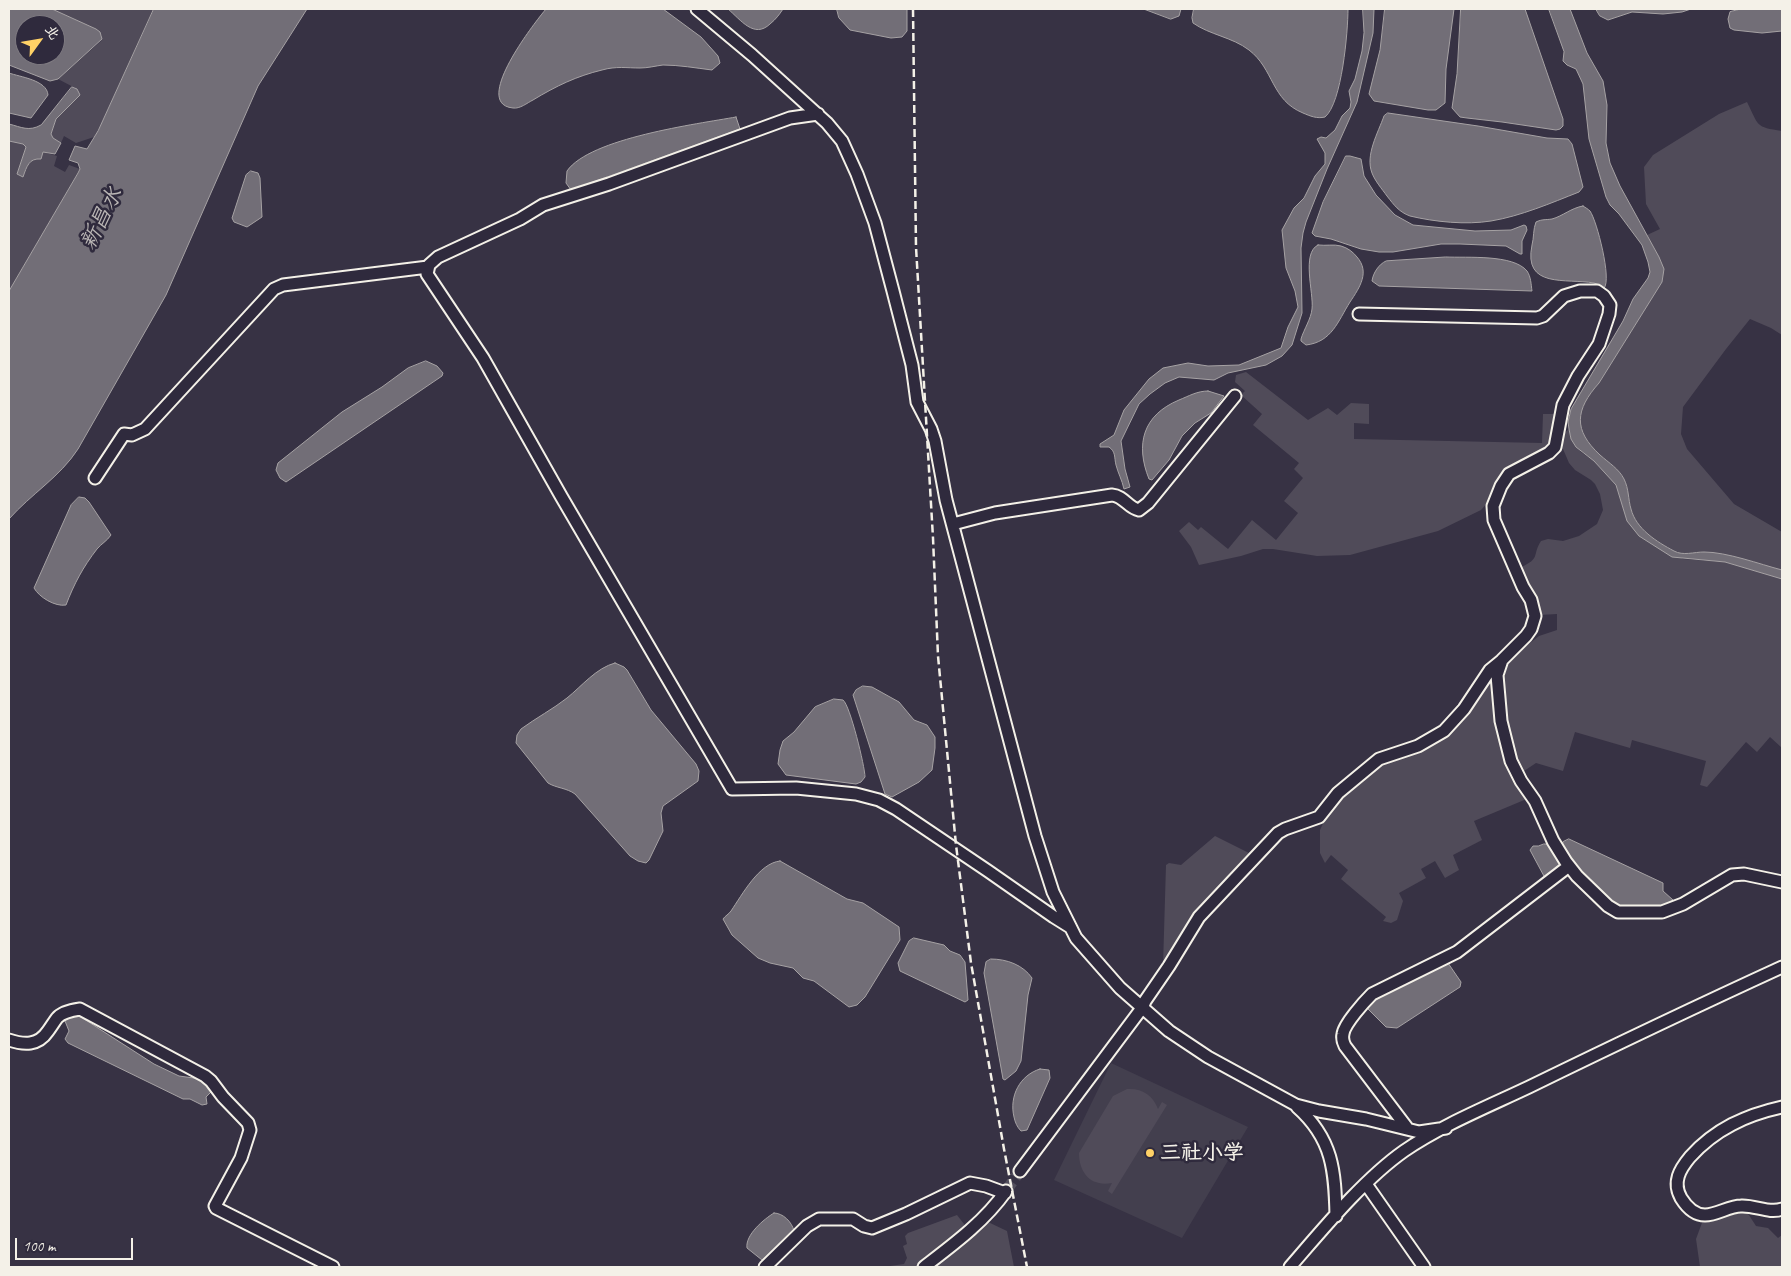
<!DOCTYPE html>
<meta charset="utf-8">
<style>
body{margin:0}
#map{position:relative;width:1791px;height:1276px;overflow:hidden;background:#373244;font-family:Caveat,"LXGW WenKai TC",sans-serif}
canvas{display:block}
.frame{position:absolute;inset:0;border:10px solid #f4f1e8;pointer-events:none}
.north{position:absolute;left:15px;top:15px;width:50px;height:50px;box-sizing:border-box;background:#2f2a3d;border:1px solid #7e7a81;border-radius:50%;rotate:58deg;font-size:14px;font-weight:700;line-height:20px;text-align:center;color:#f4f1e8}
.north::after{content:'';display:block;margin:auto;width:18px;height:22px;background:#ffd166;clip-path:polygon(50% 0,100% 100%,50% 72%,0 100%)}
.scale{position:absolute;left:15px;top:1238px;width:118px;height:22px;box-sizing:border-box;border:2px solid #f4f1e8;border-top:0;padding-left:6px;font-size:15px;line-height:18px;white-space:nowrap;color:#f4f1e8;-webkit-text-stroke:4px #2f2a3d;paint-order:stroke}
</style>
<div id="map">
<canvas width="1791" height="1276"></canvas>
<div class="frame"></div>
<div class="north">北</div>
<div class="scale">100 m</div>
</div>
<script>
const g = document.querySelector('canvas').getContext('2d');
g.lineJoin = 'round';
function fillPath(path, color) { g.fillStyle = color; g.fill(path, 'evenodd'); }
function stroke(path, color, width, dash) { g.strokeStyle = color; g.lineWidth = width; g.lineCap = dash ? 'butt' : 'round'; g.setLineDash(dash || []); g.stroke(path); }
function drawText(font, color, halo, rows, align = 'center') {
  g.font = font + ' Caveat,"LXGW WenKai TC",sans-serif'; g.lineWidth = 5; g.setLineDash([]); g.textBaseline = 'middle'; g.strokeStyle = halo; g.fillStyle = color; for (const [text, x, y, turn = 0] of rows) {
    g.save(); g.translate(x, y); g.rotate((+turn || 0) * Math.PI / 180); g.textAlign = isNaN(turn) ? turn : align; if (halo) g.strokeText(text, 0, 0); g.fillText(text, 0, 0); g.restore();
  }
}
const built = new Path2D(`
 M1111,1063L1248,1127L1182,1238L1054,1180Z`);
const green = new Path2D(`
 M52,9H154L98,131L94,137L76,143L64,136L61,143L53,138L51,134L56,119L80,95L77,89L58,79L101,41L102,36L96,29Z
 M1747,102C1759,126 1755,127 1782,131V335L1771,328L1750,319L1726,349L1683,407L1681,434L1687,449L1734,504L1782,532V570C1759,564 1727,552 1704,552C1694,552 1683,556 1674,551C1657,542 1636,529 1631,509C1628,499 1629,489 1624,479C1619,469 1609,463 1600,455C1573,430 1575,410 1599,383L1662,282C1666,265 1655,250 1647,235L1660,229L1646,204L1644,167L1653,155L1719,114Z
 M9,141L23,144L26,147L17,174L23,177L30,161L43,152L57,156L54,166L65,172L69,165L80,169L9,291Z
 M1246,372L1308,420L1328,408L1337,415L1351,403L1369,404V424L1354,423V439L1542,443L1543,414H1557L1550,447L1492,494L1489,501L1481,510L1438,531L1350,555L1317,556L1273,549H1263L1241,556L1199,565L1191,547L1179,531L1189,522L1198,530L1201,527L1228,549L1252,520L1276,540L1298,513L1284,501L1303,478L1294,469L1299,463L1253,425L1262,414L1241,395L1245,391L1235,382L1236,375Z
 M1569,429L1571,439L1581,452L1594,461L1616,485L1627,521L1683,559L1725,562L1782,579V748L1770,737L1757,752L1746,742L1707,787L1700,785L1706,761L1632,740L1630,748L1575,732L1563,771L1536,763L1515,777L1529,798L1474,821L1482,840L1453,855L1459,870L1445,878L1435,861L1421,869L1426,878L1399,893L1403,901L1397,920L1391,923L1383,921L1386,917L1341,879L1348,870L1331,855L1325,863L1320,853V830L1327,815L1353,787L1375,768L1391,758L1425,746L1488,676L1539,636L1557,630V614L1539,615L1520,568C1542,557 1531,557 1541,541L1548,539L1563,541L1579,536L1597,524L1603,510L1600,494L1595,484L1591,480L1575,470L1569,463L1563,449V434Z
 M1215,836L1251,854L1163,966L1166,865L1169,863L1181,865Z
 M1127,1089C1142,1088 1153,1095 1158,1109L1162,1102L1167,1105L1112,1194L1108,1191L1112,1183C1091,1187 1079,1173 1079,1153L1113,1096Z
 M1747,1212L1756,1226L1768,1228L1778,1238L1782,1235V1267H1700L1696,1239L1703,1220Z
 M957,1215L964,1224L963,1231L921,1267H883L904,1264L907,1258L903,1246L907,1244L905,1236L908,1233Z
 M988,1222L1007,1231L1014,1267H930Z`);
const water = new Path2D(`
 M9,9H52L96,29L100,32L102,39L58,79L50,81L9,65ZM25,25H55V55H25Z
 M154,9H307L258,86L166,295L78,449C60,477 31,494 9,519V291L78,173L80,169L78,163L69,160L75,146L87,149L98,131Z
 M546,9H663L701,37L718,56L720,63L712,70C696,68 679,65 663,65C655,66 648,68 640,68C627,68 616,66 602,70C577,76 556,86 533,100C527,103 520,109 513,108C471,104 535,22 546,9Z
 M728,9H783C779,15 776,19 770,24C754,39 741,20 728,9Z
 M837,9H907V31L902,37L891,38L850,30L839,18Z
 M1144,9H1181L1179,16L1171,19Z
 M1194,9H1348C1348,31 1342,103 1325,117C1317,119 1310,116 1303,113C1271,100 1274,69 1249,50C1232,37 1210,35 1193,23L1192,18Z
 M1363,9H1374L1373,33L1357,102L1327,169L1306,222L1303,233L1301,248L1302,313L1292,345L1282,356L1266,365L1228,373L1214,380L1179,377L1165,383L1150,394L1139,404L1121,441L1125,469L1130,487L1124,489C1122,480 1118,473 1116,465C1114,457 1116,452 1109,447H1100V444L1114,435L1124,410L1149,379L1163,368L1188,363L1208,366L1239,365L1281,348L1288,327L1298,307L1295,291L1286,268L1282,230L1294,208L1304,198L1315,176L1325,164V153L1317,139L1321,137L1326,138L1335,130L1342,116L1350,108L1351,102L1349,91L1355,79L1362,51L1364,33Z
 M1385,9H1454L1446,69L1445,103L1436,110H1428L1374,101L1369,94L1380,50Z
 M1461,9H1525L1563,119V126L1560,129L1556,130L1502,122L1467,118L1460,117L1452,108L1457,74Z
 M1549,9H1570L1587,53L1603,81L1607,105L1606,143L1610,163L1620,186L1659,257L1664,269L1662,282L1599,383C1575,410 1573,430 1600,455C1609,463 1619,469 1624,479C1629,489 1628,499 1631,509C1636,529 1657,542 1674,551C1683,556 1694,552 1704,552C1727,552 1759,564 1782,570V579L1725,562L1672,557L1639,536L1627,521L1616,485L1594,461L1576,447L1571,439L1569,429L1568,422L1571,409L1623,321L1633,299L1648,278L1650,272L1648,262L1642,245L1619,214L1610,205L1606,197L1589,139L1583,84L1576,69L1567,65L1563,61L1564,52Z
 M1596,9H1691L1682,12L1663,14L1632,12L1608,20L1600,16Z
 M1741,9H1782V31L1762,33L1734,30L1730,28L1728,19L1730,12Z
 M9,73C20,77 47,80 48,95L31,118L9,113Z
 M72,87L77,89L80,95L56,119L51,134L53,138L61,143L55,154L43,152L41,159C29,158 27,166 23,177L17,174L26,147L23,144L9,141V124C21,127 29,132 41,125Z
 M1388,113L1478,126L1547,138L1568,139L1572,144L1583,187L1579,192C1551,203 1521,216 1491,221C1466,225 1435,222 1410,216C1399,212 1394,205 1387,196C1382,189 1375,181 1372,173C1365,155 1378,133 1384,116Z
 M736,117L740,129L571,190L566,183L567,171C590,138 697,124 736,117Z
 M1346,156H1350L1361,159L1364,176L1376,195L1395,215L1413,225L1475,231L1511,230L1524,225L1526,226L1527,230L1522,241V254H1520L1506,246L1460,244H1441L1393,252H1379L1361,249L1331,239L1315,236L1312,233L1323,202Z
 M251,171L258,173L260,178L262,217L247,227L234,222L232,218L246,175Z
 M1583,206C1586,208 1588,209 1590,211C1597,221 1612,280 1604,288C1601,287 1598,284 1594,283C1566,278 1523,289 1532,245C1534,238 1533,229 1536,222C1542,219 1546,220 1552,219C1563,216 1571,208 1583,206Z
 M1318,245C1326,246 1334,244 1341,246C1348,248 1353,252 1357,257C1370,272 1360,287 1350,302C1338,321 1332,342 1306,345L1301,341V339C1304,329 1311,319 1312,309C1314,293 1301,253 1318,245Z
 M1446,257C1467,258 1513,254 1527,271C1531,277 1531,284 1532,291L1379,286L1372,281C1373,273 1379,264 1386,261Z
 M426,361L437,366L443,373L442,376L286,482L280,478L276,470L278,463L342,412L382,387L408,368Z
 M1208,391L1224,396L1211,413L1195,423L1182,436L1169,460L1152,480L1149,479C1135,444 1143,415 1179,400C1189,396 1197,391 1208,391Z
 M79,497L85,498L89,502L111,535C107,541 101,544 97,549C83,567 74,584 66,605C55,607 39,597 34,588L71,505Z
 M615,663L624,667L627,670L651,710L696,764L699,771L698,781L663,806L661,813L663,831L649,860L646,863L638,861L630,856L575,794C567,788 556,788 548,783L516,743L517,735L521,729C536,718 553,709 567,698C582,686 596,668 615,663Z
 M863,686L872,687L899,702L914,720L927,725L935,737V748L932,770L919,782L892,797L885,794L853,695L856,690Z
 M834,699L843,700C850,705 865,767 865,777L861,782L856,784L786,775L778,764L780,750L783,741L794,732L815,707Z
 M1569,839L1663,883V891L1673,900C1665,906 1657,907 1648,907C1639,908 1630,909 1621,906C1599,900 1573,866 1562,846L1563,842Z
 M1544,844H1548L1564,865L1545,878L1530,850L1533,846H1538Z
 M780,861L847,899L863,903L899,927L900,940L865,997L857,1005L849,1007L814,981L803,978L793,968L770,963L758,958L732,935L723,919C725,916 729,914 731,911C742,895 759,863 780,861Z
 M914,938L944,945L950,951L960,955L965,962L968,1000L965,1002L900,971L898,963L909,941Z
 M991,959C1007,959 1023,965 1032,978L1028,995L1021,1061L1016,1071L1005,1080L1003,1079L984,973L986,962Z
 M1448,963L1461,982L1460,987L1397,1028L1386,1027L1368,1009L1369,1005L1392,989Z
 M73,1015H78L84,1019L154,1064L179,1076L201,1079L213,1090L206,1097L207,1104L202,1105L190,1099H183L68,1043L65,1039L69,1031L65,1021Z
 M1040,1069L1049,1070L1050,1078L1027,1130L1021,1131C1017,1127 1015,1122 1014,1117C1009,1096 1020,1075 1040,1069Z
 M774,1213C783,1213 792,1222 794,1231L762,1260L747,1248C745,1235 764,1219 774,1213Z`);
const minorTunnel = new Path2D(`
 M1006,1191L1020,1171`);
const minor = new Path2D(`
 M697,9L752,55L827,123L842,141L857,174L875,223L893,291L912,365L917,402L931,429L935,441L946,500L1035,836L1053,892L1076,938L1120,988L1169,1031L1208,1057L1296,1105L1319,1111L1366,1119L1419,1132L1446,1128
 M818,114L790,118L609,184L543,205L520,219L438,257L429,265L427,274L483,358L561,496L732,789L796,788L856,794L879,800L896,809L988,871L1054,917L1070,927
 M1359,314L1537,318L1543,316L1564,296L1580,291H1597L1604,296L1610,305L1609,314L1599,344L1578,376L1563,405L1555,447L1549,453L1509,474L1501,486L1493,506L1494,520L1523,587L1531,600L1535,616L1531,629L1526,636L1502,660L1497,675L1501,721L1511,761L1521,781L1535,801L1553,841L1566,862L1577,876L1608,906L1618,912H1662L1683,904L1732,875L1744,874L1782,882
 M95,478L124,434L132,435L145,429L274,289L283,285L428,267
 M953,524L995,513L1112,495C1124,496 1128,508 1139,510L1148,503L1235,396
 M9,1040C24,1045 38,1046 48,1031C51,1027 54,1022 57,1018C62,1012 73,1010 80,1009L205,1076L211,1081L223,1097L248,1123L250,1130L241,1158L215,1206L216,1208L333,1267
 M1297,1107C1333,1139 1335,1171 1336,1216
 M1782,1107C1746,1115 1715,1129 1690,1157C1680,1169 1672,1182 1681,1198C1686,1206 1694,1215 1705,1215C1717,1215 1729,1206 1741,1206C1755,1205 1769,1214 1782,1209
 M1408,1129L1345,1046C1343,1042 1342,1038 1343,1034C1344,1024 1365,1001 1372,994L1457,952L1569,866
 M1020,1171L1142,1008L1145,1001L1169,966L1199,917L1278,833L1285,829L1319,817L1338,793L1379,759L1418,746L1444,731L1464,709L1490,670L1501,661
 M1366,1184L1424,1267
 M765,1267L807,1226L819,1219H853L864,1226L872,1228L906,1214L970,1183L986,1186L1005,1193
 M924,1267C954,1244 984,1222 1006,1191
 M1290,1267C1323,1229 1363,1180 1404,1151C1440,1126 1489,1106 1529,1087C1613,1046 1697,1006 1782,967`);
const rail = new Path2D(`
 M913,9L916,247L933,538L938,656L956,845L971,963L1004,1149L1027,1267`);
const markers = [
 [1150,1153,5,"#ffd166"]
];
const poiNames = [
 ["三社小学",1160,1153]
];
const waterNames = [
 ["新昌水",102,219,-63]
];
fillPath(built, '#433f4e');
fillPath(green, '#504b59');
fillPath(water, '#726e77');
stroke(water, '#a6a2a4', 1);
stroke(minorTunnel, '#534f5d', 11, [11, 5.5]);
stroke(minor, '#f4f1e8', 15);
stroke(minor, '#2f2a3d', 11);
stroke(rail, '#f4f1e8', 2.5, [8, 4]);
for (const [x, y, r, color] of markers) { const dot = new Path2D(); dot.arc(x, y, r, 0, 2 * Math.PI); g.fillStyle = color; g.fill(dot); stroke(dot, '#2f2a3d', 2); }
drawText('bold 21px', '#f4f1e8', '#2f2a3d', poiNames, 'left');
drawText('italic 22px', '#bab6b5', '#2f2a3d', waterNames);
</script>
